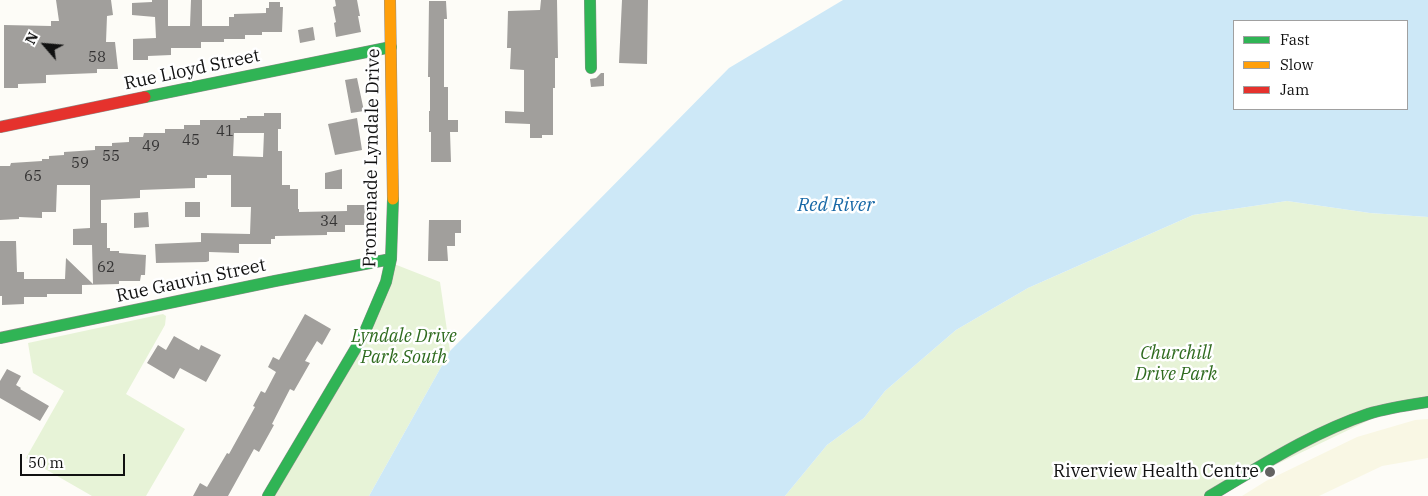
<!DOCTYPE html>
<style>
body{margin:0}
#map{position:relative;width:1428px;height:496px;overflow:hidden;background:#fdfcf7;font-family:"IBM Plex Serif",serif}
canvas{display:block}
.legend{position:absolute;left:1233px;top:20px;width:175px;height:90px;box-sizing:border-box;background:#fff;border:1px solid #a0a0a0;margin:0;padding:6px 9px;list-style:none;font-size:15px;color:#111}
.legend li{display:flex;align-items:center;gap:10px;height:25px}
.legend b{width:25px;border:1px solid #a0a0a0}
.north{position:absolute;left:20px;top:20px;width:50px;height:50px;-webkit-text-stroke:4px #fff;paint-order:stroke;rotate:297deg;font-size:14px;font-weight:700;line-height:20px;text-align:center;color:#111}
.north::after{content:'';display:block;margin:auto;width:18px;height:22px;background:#111;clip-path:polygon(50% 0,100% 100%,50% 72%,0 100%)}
.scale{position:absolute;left:20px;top:454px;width:105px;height:22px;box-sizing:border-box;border:2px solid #111;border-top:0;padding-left:6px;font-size:15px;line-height:18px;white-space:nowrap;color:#111;-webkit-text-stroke:4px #fff;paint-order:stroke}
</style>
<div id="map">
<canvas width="1428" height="496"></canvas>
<ul class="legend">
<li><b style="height:6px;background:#30b455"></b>Fast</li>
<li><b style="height:6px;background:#ff9f0a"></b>Slow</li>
<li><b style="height:6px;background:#e5322d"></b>Jam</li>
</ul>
<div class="north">N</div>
<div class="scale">50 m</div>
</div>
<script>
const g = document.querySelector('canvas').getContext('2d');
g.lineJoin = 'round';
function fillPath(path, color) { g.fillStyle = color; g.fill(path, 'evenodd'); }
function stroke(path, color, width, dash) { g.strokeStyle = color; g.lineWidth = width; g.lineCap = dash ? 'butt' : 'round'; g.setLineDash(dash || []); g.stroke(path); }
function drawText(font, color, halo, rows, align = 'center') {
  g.font = font + ' "IBM Plex Serif",serif'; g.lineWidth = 5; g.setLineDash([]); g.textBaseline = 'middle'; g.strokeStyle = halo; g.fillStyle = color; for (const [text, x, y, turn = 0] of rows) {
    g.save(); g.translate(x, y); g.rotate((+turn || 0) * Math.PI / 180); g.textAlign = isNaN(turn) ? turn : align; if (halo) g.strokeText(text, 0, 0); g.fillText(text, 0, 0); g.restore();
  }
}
const farmland = new Path2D(`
 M1428,419V458L1382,466L1319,496H1242L1266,481L1357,437L1415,420Z`);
const green = new Path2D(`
 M1287,201L1370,213L1428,217V402L1403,404L1210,496H785L827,445L864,418L885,391L956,330L1028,288L1193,215Z
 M389,262L440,282L450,351L369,496H274L363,336Z
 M163,314L166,316L165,325L126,394L185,429L146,496H92L26,458L64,391L33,373L28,343Z`);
const water = new Path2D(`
 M843,0H1428V217L1370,213L1287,201L1193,215L1028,288L956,330L885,391L864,418L827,445L785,496H369L450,351L729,68ZM1234,21H1407V109H1234Z`);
const building = new Path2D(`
 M56,0H111L113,15L107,16L106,42H115L118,69H97V73L46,75V83L18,84V88H4V25L51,26V21H59Z
 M152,0H168V26H190L191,0H202V26H229V17H234V14L266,13V8H269V2H280V7H283L282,32H262V35H245V39H224V42H201V48H171V55L148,56V60H133V39L156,38L155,17L132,15V3L152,2Z
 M335,0H357L360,16H358L361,32L336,37L334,23L336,22L333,7L336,6Z
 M541,0H557L558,58H555V88H553V135H542V138H530V124L505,123V111L524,112V70L510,69L511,48H507L508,11L540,10Z
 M622,0H648L647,64L619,63Z
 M429,1H446L447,19H444V87H448V120H458V132H450L451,162H431V132H429V111H430V77H428Z
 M313,27L315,40L300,43L298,30Z
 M601,73H604V86L591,87L590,79L596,78Z
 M357,78L364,111L351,113L345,80Z
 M264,113H281V129H278V151H282V185H290V189H298V209H299V212L347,211V205H365L364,225H345V232H327V235L275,236V239H271V244H239V253L209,252V261L206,262L156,263L155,244L201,242V233L250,234L251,207H231V175H207V178H195V188L140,190V198L101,200V223H107V248H110V251H119V253L146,255L145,275H141L140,281H119V284L82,285V294H47V297H24V304L2,305V296H0V241H16L17,272H24V279H65L66,258L93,284L92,245H73V229L90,228V185H57L56,212H42V218L19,217V219L0,220V166H10L11,163L42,161V159H49V156L64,155V152L95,150V146H112V143L129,142V137H143L144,133H165V129H184V125H200V120H240V118H247V116H264ZM234,133H264L263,157L233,156Z
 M357,118L362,150L335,155L328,124Z
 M342,169V189H325V173Z
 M185,202H200V217H185Z
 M148,212L149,227L134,228V213Z
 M429,220H461V233H455V246H447L448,261H428Z
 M305,314L331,329L322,345L317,341L305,361L310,363L294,391L290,389L272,424L274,425L259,452L254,449L228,496H193L200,483L207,487L227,453L229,454L255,407L253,406L261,391L265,393L276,372L268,367L273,357L279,360Z
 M174,336L199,350L201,345L221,355L206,382L180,368L174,379L147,363L158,345L166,350Z
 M7,369L21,376L16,385L21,388L20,389L49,406L40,421L0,398V381Z`);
const fast = new Path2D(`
 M590,0L591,68
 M145,97L391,47
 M0,338L275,281L391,259
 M268,496L363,336L386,282L391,259L393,199
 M1210,496C1261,466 1311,433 1368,414C1387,408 1408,405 1428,402`);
const slow = new Path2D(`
 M390,0L393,199`);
const jam = new Path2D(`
 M0,127L145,97`);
const markers = [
 [1270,472,6,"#646362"]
];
const numberNames = [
 ["58",97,58],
 ["41",225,132],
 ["45",191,141],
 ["49",151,147],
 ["55",111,157],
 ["59",80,164],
 ["65",33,177],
 ["34",329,222],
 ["62",106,268]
];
const streetNames = [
 ["Rue Lloyd Street",192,70,-12],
 ["Promenade Lyndale Drive",372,158,-89],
 ["Rue Gauvin Street",191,281,-12]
];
const parkNames = [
 ["Lyndale Drive",404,337],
 ["Park South",404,358],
 ["Churchill",1176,354],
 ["Drive Park",1176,375]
];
const poiNames = [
 ["Riverview Health Centre",1259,472]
];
const waterNames = [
 ["Red River",836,206]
];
fillPath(farmland, '#f9f7e4');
fillPath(green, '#e7f3d7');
fillPath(water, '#cde8f7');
fillPath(building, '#a19f9c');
stroke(fast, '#8e8d8b', 12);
stroke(slow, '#8e8d8b', 12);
stroke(jam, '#8e8d8b', 12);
stroke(fast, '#30b455', 11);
stroke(slow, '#ff9f0a', 11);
stroke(jam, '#e5322d', 11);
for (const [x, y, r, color] of markers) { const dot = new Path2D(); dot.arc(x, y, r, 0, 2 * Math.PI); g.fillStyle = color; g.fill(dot); stroke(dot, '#fff', 2); }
drawText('15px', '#353434', null, numberNames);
drawText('18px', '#111', '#fff', streetNames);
drawText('italic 18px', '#2f6b1f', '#fff', parkNames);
drawText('18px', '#111', '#fff', poiNames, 'right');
drawText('italic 19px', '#1768a6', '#fff', waterNames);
</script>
